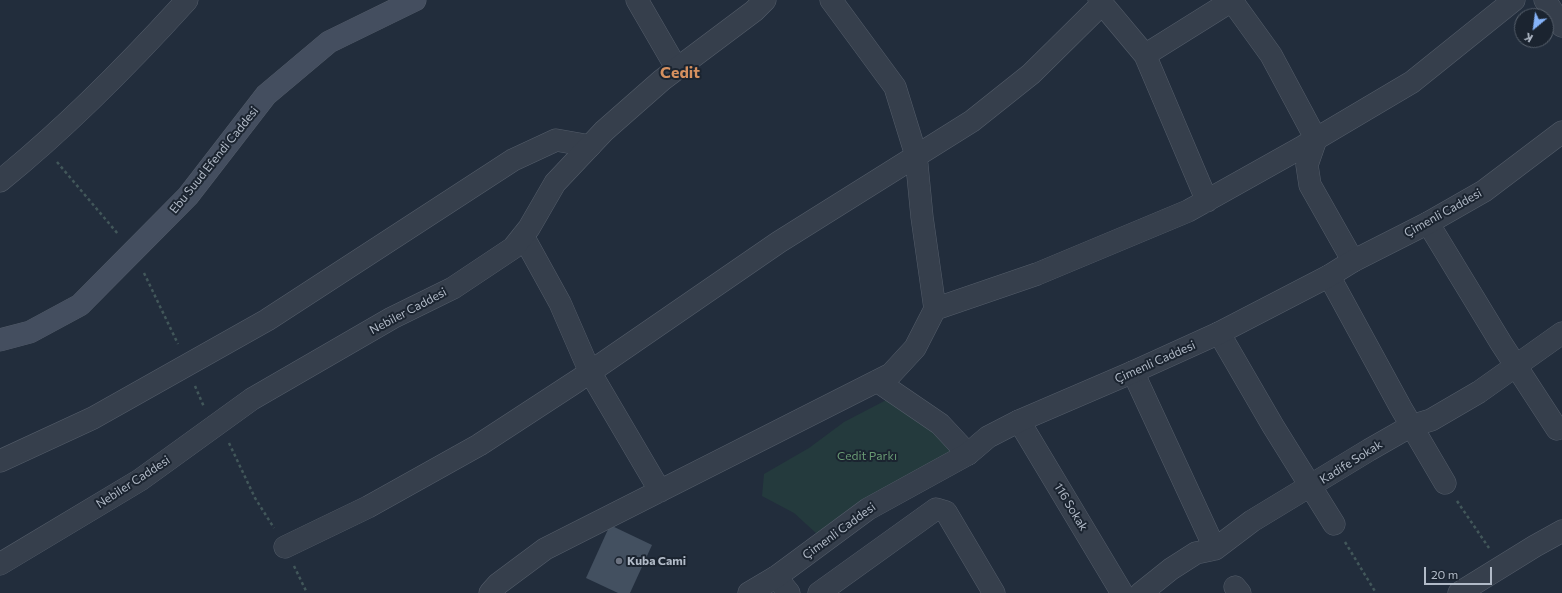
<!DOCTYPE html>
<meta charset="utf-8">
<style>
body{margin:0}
#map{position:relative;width:1562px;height:593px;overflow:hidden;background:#222d3c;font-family:Commissioner,sans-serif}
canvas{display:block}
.north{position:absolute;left:1514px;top:8px;width:40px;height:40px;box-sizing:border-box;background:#1b2430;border:1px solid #57606c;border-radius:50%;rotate:209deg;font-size:11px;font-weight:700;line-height:16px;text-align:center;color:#b1bac7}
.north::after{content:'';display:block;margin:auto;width:14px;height:18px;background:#85b3f9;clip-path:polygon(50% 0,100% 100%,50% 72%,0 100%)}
.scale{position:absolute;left:1424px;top:567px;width:68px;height:18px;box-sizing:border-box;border:2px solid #b1bac7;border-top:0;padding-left:5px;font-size:12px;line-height:14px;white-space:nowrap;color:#b1bac7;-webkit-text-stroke:3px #1b2430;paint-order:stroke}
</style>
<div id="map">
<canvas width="1562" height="593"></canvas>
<div class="north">K</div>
<div class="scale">20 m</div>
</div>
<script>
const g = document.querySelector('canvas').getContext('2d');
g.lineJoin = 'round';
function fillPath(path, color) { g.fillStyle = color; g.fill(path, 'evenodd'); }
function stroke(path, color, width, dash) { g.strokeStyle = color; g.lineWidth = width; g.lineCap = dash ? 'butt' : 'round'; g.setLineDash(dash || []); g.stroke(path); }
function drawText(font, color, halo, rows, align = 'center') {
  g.font = font + ' Commissioner,sans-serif'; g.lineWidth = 4; g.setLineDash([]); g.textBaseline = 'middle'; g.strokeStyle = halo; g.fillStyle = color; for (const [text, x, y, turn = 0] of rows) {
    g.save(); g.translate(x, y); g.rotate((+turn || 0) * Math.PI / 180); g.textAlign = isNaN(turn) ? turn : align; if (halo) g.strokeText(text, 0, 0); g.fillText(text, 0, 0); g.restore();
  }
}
const green = new Path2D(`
 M892,397L955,449L817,534L794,513L762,496L764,474L809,448L844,422Z`);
const building = new Path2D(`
 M610,525L652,545L630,593H618L586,578Z`);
const path = new Path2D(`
 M57,162L118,234
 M144,273L178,344
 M195,386L204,407
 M229,443L255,498L274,528
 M1457,501L1489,548
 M1345,542L1376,593
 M294,566L307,593`);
const minor = new Path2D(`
 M637,0L677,69
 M1099,0L1145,55L1233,0
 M1545,0L1562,26
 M1232,1L1271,55L1316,139L1307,165L1310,185L1353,261
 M1145,55L1207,201
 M0,181C68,126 129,64 187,0
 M1428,223L1501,343L1557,429
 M523,236L560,303L590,372L660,491
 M1329,276L1401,408L1445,483
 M935,309L1037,274L1188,211L1304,146L1412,82L1514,0
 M1219,333L1273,426L1334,524
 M1133,372L1215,549
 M877,381L940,424L968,454
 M1019,421L1122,593
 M0,461L93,418L267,320L513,160L556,140L590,146
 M285,547L368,507L479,445L577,381L779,242L972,121L1031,74L1102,4
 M776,577L789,593
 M1235,587L1240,593
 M490,593L498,584L545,549L891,374L915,348L935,309L922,217L916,155L895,87L831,0
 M819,593L936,509L946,512L994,593
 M1141,593L1171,569L1196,553L1215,549L1252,521L1369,450L1411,426L1431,420L1479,392L1562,333
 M1459,593L1535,546L1562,531`);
const tertiary = new Path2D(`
 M0,564L140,480L252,399L392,318L453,288L513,248L529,228L555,183L604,131L662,80L754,11L765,0
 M749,593L776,577L868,509L968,454L988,437L1019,421L1133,372L1219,333L1329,276L1353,261L1428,223L1484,191L1562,132`);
const secondary = new Path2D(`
 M0,340L30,332L80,305L188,196L266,95L329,42L415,0`);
const markers = [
 [619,561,4,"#6b7280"]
];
const streetNames = [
 ["Ebu Suud Efendi Caddesi",214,160,-51],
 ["Çimenli Caddesi",1443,213,-29],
 ["Nebiler Caddesi",408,311,-28],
 ["Çimenli Caddesi",1155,362,-24],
 ["Kadife Sokak",1351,462,-32],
 ["Nebiler Caddesi",133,482,-33],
 ["116 Sokak",1071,507,59],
 ["Çimenli Caddesi",839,531,-36]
];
const parkNames = [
 ["Cedit Parkı",867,456]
];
const poiNames = [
 ["Kuba Cami",627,561]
];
const districtNames = [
 ["Cedit",680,73]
];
fillPath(green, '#243a3d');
fillPath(building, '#435060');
stroke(minor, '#545d6a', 23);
stroke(tertiary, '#545d6a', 23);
stroke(secondary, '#545d6a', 23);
stroke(path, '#42575a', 2.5, [3, 3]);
stroke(minor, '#363f4c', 22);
stroke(tertiary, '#363f4c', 22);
stroke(secondary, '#444e5f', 22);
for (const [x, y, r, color] of markers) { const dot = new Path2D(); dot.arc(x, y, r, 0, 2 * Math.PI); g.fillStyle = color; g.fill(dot); stroke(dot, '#1b2430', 1.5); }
drawText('12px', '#b1bac7', '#1b2430', streetNames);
drawText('12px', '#689973', '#1b2430', parkNames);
drawText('bold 12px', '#b1bac7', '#1b2430', poiNames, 'left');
drawText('bold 16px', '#d5905f', '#1b2430', districtNames);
</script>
